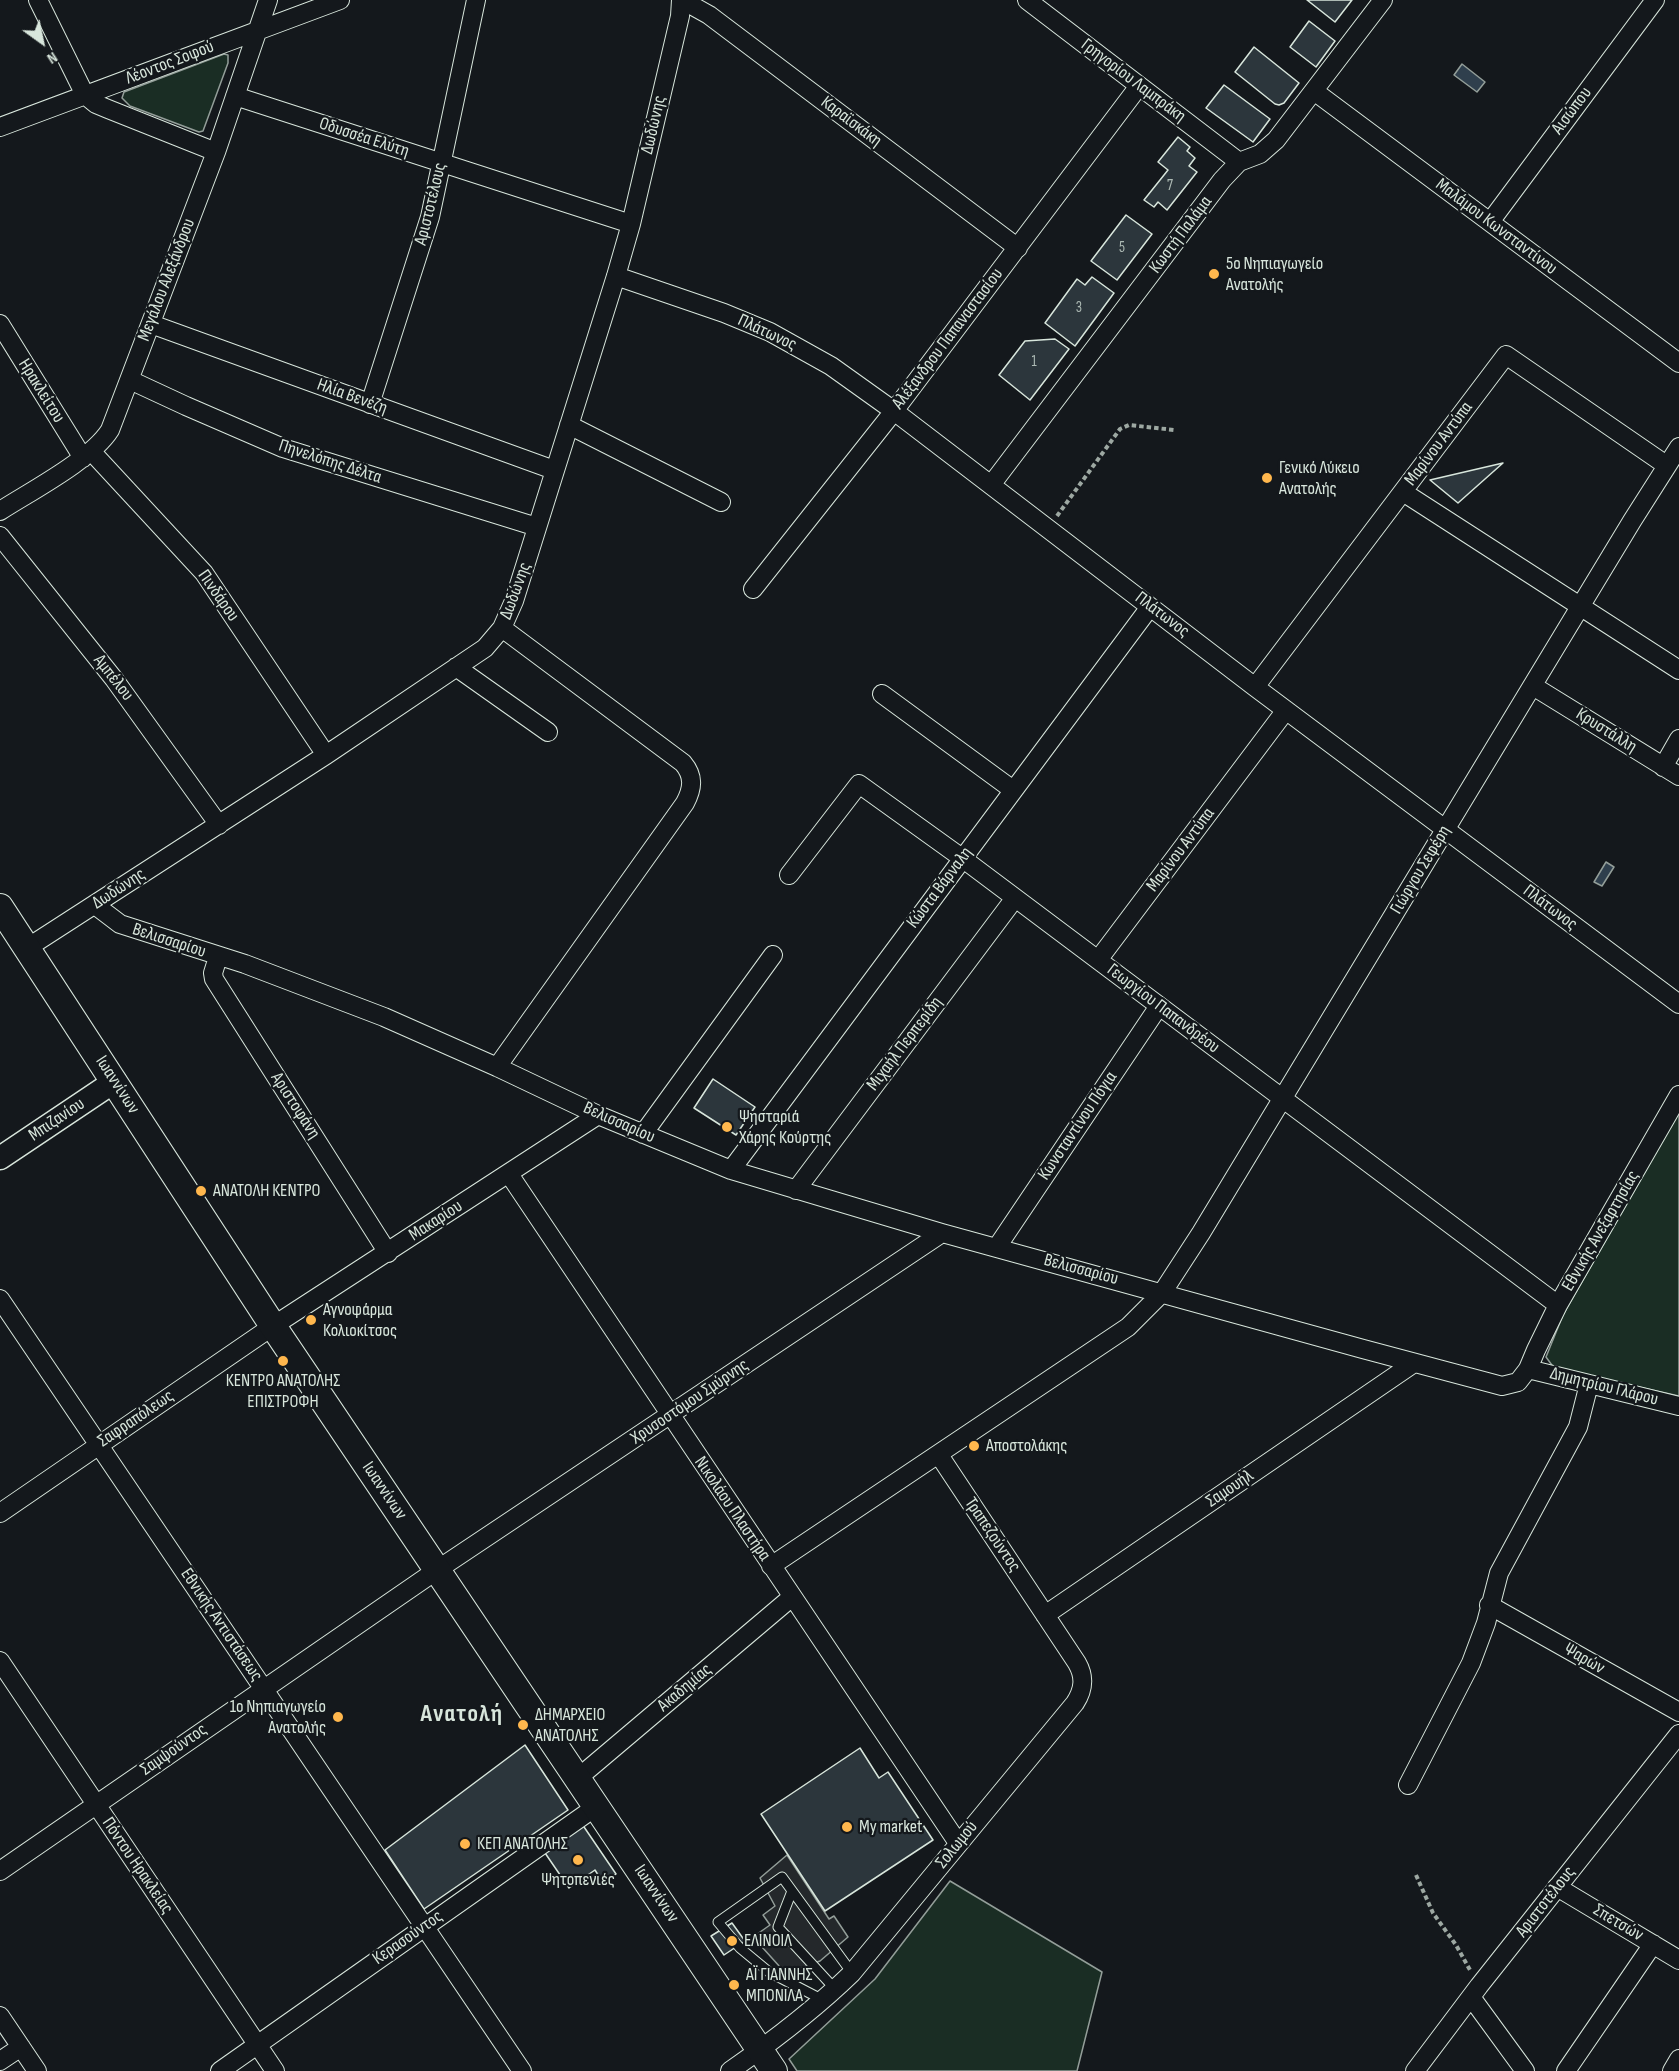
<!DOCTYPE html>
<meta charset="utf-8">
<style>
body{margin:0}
#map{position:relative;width:1679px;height:2071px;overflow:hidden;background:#14181c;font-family:"Sofia Sans Condensed",sans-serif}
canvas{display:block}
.north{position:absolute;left:12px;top:12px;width:60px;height:60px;-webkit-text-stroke:4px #14181c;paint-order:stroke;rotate:147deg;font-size:16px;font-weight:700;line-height:24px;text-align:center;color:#d8e6dc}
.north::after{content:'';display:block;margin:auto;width:21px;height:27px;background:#d8e6dc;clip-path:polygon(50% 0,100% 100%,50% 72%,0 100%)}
</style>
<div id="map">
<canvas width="1679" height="2071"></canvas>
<div class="north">N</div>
</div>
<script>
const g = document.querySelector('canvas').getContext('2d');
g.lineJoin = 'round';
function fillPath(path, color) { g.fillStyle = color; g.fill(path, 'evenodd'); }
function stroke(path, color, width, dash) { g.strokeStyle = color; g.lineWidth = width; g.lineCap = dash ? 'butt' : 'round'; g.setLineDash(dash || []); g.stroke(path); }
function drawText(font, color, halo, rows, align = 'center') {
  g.font = font + ' "Sofia Sans Condensed",sans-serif'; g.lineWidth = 4.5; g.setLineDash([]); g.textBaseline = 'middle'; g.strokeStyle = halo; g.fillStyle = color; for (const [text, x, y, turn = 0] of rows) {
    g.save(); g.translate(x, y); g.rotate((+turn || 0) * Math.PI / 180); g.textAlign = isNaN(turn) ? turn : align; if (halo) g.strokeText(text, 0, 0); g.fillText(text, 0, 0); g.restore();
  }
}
const green = new Path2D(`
 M224,54L228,55V63L203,131L199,132L130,106L122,98L124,92Z
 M1679,1112V1396L1554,1368L1546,1357L1563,1315Z
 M950,1881L1102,1972L1077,2071H797L789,2059L875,1979Z`);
const parking = new Path2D(`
 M787,1855L829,1919L834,1916L848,1937L820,1961L796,1970L780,1967L753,1937L770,1925L763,1915L775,1906L760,1878Z`);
const water = new Path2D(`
 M1462,64L1485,82L1477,92L1454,75Z
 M1606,862L1614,867L1602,886L1594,882Z`);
const building = new Path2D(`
 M1307,0H1352L1335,22Z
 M1309,21L1335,41L1316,67L1290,47Z
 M1254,47L1299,83L1284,103L1279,105L1275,104L1235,72Z
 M1224,85L1270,119L1253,142L1206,108Z
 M1178,137L1190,147L1187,151L1195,158L1189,166L1197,172L1167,210L1158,202L1154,207L1144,200L1168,170L1158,162Z
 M1126,215L1152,234L1117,280L1091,261Z
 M1092,277L1114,293L1075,346L1045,323L1077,279L1085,285Z
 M1055,339L1069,349L1030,400L999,375L1025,341Z
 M1503,463L1458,503L1430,480Z
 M713,1079L755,1107L736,1135L694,1108Z
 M525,1745L568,1810L424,1909L385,1850Z
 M860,1748L879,1778L888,1772L933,1840L825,1911L761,1814Z
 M582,1824L616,1874L603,1883L595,1870L569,1888L543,1850Z
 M732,1923L745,1941L724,1955L711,1936Z`);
const path = new Path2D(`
 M1057,516L1120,429L1129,425L1174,430
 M1416,1875L1433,1913L1456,1945L1470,1970`);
const service = new Path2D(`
 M792,1891L778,1927L835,1989
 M823,2000L769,1972L740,1948L718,1922L782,1877L852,1973`);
const minor = new Path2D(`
 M38,0L85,95L96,104L108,109L216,152
 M1027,0L1239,162
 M681,4L691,5L709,15L1018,248
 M1314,91L1679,363
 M235,96L631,224
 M0,127L340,0
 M1490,222L1655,0
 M616,276L724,313L770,332L831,366L894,411L1255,687L1679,1004
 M0,324L83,458
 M151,324L554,470
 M130,380L186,406L283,448L537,527
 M370,404L430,217L476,0
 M569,425L721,502
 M91,451L204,573L326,755
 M991,485L1222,180L1239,162L1260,154L1276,140L1383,0
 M1403,492L1679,670
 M0,511C31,491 91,460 110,430L216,152L268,0
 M0,536L114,679L219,825
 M753,589L894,411L1139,86
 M456,667L548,732
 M1533,686L1679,776
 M1255,687L1506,355L1666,465
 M882,694L1013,790
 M1663,767L1679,739
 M789,875L859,784L962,858L1558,1305
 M95,905L120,924L245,964L384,1017L497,1067L598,1115L731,1170L942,1233L1363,1349L1502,1386L1518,1382L1528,1369L1536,1350L1558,1305L1679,1095
 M27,948L326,755L485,648L502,628L514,601L616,276L631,224L680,16L681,0
 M218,957L213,973L214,979L388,1253
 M1098,960L1286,710
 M497,1067L685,803C693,788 694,776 683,763L502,628
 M643,1134L773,955
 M731,1170L1150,607
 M509,1174L958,1843
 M796,1190L1015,898
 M997,1247L1159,1006
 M0,1299L522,2071
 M1528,1369L1679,1406
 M0,1513L273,1326L598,1115
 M771,1566L1128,1327L1162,1293L1201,1233L1632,521L1679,447
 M1489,1605L1679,1712
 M1045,1615L1414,1363
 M0,1661L275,2071
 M578,1778L792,1597
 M1408,1785L1471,1663L1486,1623L1499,1573L1578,1427L1589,1384
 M0,1871L437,1570L942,1233
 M1557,1887L1679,1960
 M1471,1997L1525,2071
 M0,2016L37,2071
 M0,2061L21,2047
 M220,2071L597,1806
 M730,2071C773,2041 815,2009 852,1973L1075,1703C1084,1689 1085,1677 1077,1663L939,1455
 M1415,2071L1479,1986L1679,1734
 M1566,2071L1653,1944
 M1672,2071L1679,2059`);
const tertiary = new Path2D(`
 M0,1158L115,1081`);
const secondary = new Path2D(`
 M0,907L273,1326L774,2071`);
const markers = [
 [1214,274,6,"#ffb74d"],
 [1267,478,6,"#ffb74d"],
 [727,1127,6,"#ffb74d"],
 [201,1191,6,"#ffb74d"],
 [311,1320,6,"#ffb74d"],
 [283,1361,6,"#ffb74d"],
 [974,1446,6,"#ffb74d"],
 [338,1717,6,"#ffb74d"],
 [523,1725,6,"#ffb74d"],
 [847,1827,6,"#ffb74d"],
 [465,1844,6,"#ffb74d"],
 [578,1860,6,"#ffb74d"],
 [732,1941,6,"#ffb74d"],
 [734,1985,6,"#ffb74d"]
];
const numberNames = [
 ["7",1170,186],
 ["5",1122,248],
 ["3",1079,308],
 ["1",1034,362]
];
const streetNames = [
 ["Λέοντος Σοφού",170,63,-21],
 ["Γρηγορίου Λαμπράκη",1133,81,37],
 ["Αισώπου",1572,111,-53],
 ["Καραϊσκάκη",851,122,37],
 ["Δωδώνης",654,125,-77],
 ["Οδυσσέα Ελύτη",364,138,18],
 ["Αριστοτέλους",431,204,-76],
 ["Μαλάμου Κωνσταντίνου",1496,227,37],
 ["Κωστή Παλάμα",1181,235,-53],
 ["Μεγάλου Αλεξάνδρου",167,280,-69],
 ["Πλάτωνος",767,333,25],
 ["Αλέξανδρου Παπαναστασίου",948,339,-53],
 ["Ηρακλείτου",41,391,58],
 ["Ηλία Βενέζη",352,397,20],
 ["Μαρίνου Αντύπα",1439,444,-53],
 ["Πηνελόπης Δέλτα",330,462,18],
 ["Δωδώνης",516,591,-70],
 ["Πινδάρου",218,596,55],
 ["Πλάτωνος",1162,615,37],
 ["Αμπέλου",113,678,52],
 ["Κρυστάλλη",1606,731,32],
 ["Μαρίνου Αντύπα",1181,850,-53],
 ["Γιώργου Σεφέρη",1421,870,-59],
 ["Κώστα Βάρναλη",940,888,-53],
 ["Δωδώνης",119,889,-33],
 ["Πλάτωνος",1550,908,37],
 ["Βελισσαρίου",169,941,18],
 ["Γεωργίου Παπανδρέου",1163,1009,37],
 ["Μιχαήλ Περπερίδη",905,1044,-53],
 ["Ιωαννίνων",117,1085,57],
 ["Αριστοφάνη",295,1106,57],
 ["Μπιζανίου",57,1120,-34],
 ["Βελισσαρίου",619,1123,24],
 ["Κωνσταντίνου Πόγια",1078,1126,-56],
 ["Μακαρίου",436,1221,-33],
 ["Εθνικής Ανεξαρτησίας",1601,1231,-60],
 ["Βελισσαρίου",1081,1270,15],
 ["Δημητρίου Γλάρου",1604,1387,14],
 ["Χρυσοστόμου Σμύρνης",690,1402,-34],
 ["Σαφραπόλεως",136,1419,-34],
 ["Σαμουήλ",1230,1489,-34],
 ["Ιωαννίνων",384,1491,56],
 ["Νικολάου Πλαστήρα",732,1509,56],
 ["Τραπεζούντος",992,1535,56],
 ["Εθνικής Αντιστάσεως",221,1625,56],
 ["Ψαρών",1584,1659,30],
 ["Ακαδημίας",685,1688,-40],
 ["Σαμψούντος",174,1750,-35],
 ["Σολωμού",957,1845,-51],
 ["Πόντου Ηρακλείας",137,1866,56],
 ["Ιωαννίνων",656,1894,56],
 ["Αριστοτέλους",1546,1902,-52],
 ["Σπετσών",1618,1923,31],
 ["Κερασούντος",408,1938,-35]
];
const poiNames = [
 ["5ο Νηπιαγωγείο",1226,264],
 ["Ανατολής",1226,285],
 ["Γενικό Λύκειο",1279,468],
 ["Ανατολής",1279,489],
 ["Ψησταριά",739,1117],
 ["Χάρης Κούρτης",739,1138],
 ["ΑΝΑΤΟΛΗ ΚΕΝΤΡΟ",213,1191],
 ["Αγνοφάρμα",323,1310],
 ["Κολιοκίτσος",323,1331],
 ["ΚΕΝΤΡΟ ΑΝΑΤΟΛΗΣ",283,1381,"center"],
 ["ΕΠΙΣΤΡΟΦΗ",283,1402,"center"],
 ["Αποστολάκης",986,1446],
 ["1ο Νηπιαγωγείο",326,1707,"right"],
 ["Ανατολής",326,1728,"right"],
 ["ΔΗΜΑΡΧΕΙΟ",535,1715],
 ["ΑΝΑΤΟΛΗΣ",535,1736],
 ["My market",859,1827],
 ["ΚΕΠ ΑΝΑΤΟΛΗΣ",477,1844],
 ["Ψητοπενιές",578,1880,"center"],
 ["ΕΛΙΝΟΙΛ",744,1941],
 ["ΑΪ ΓΙΑΝΝΗΣ",746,1975],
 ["ΜΠΟΝΙΛΑ",746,1996]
];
const districtNames = [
 ["Ανατολή",462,1715]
];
fillPath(green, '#1a2d24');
stroke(green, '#939e99', 1.5);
fillPath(parking, '#24282b');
stroke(parking, '#939e99', 1.5);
fillPath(water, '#2f3f4d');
stroke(water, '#939e99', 1.5);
fillPath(building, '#2c363c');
stroke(building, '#d8e6dc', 1.5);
stroke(service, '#d8e6dc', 11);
stroke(minor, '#d8e6dc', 20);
stroke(tertiary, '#d8e6dc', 25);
stroke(secondary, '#d8e6dc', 28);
stroke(path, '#9da8a2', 4, [4.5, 3]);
stroke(service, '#14181c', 9);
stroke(minor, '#14181c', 18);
stroke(tertiary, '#14181c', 22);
stroke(secondary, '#14181c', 26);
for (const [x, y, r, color] of markers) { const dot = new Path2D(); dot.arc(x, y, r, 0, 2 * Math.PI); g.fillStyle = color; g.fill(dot); stroke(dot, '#14181c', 2); }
drawText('15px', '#adbab4', null, numberNames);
drawText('18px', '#d8e6dc', '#14181c', streetNames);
drawText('18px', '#d8e6dc', '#14181c', poiNames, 'left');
g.letterSpacing = '1.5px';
drawText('bold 24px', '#d8e6dc', '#14181c', districtNames);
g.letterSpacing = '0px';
</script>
